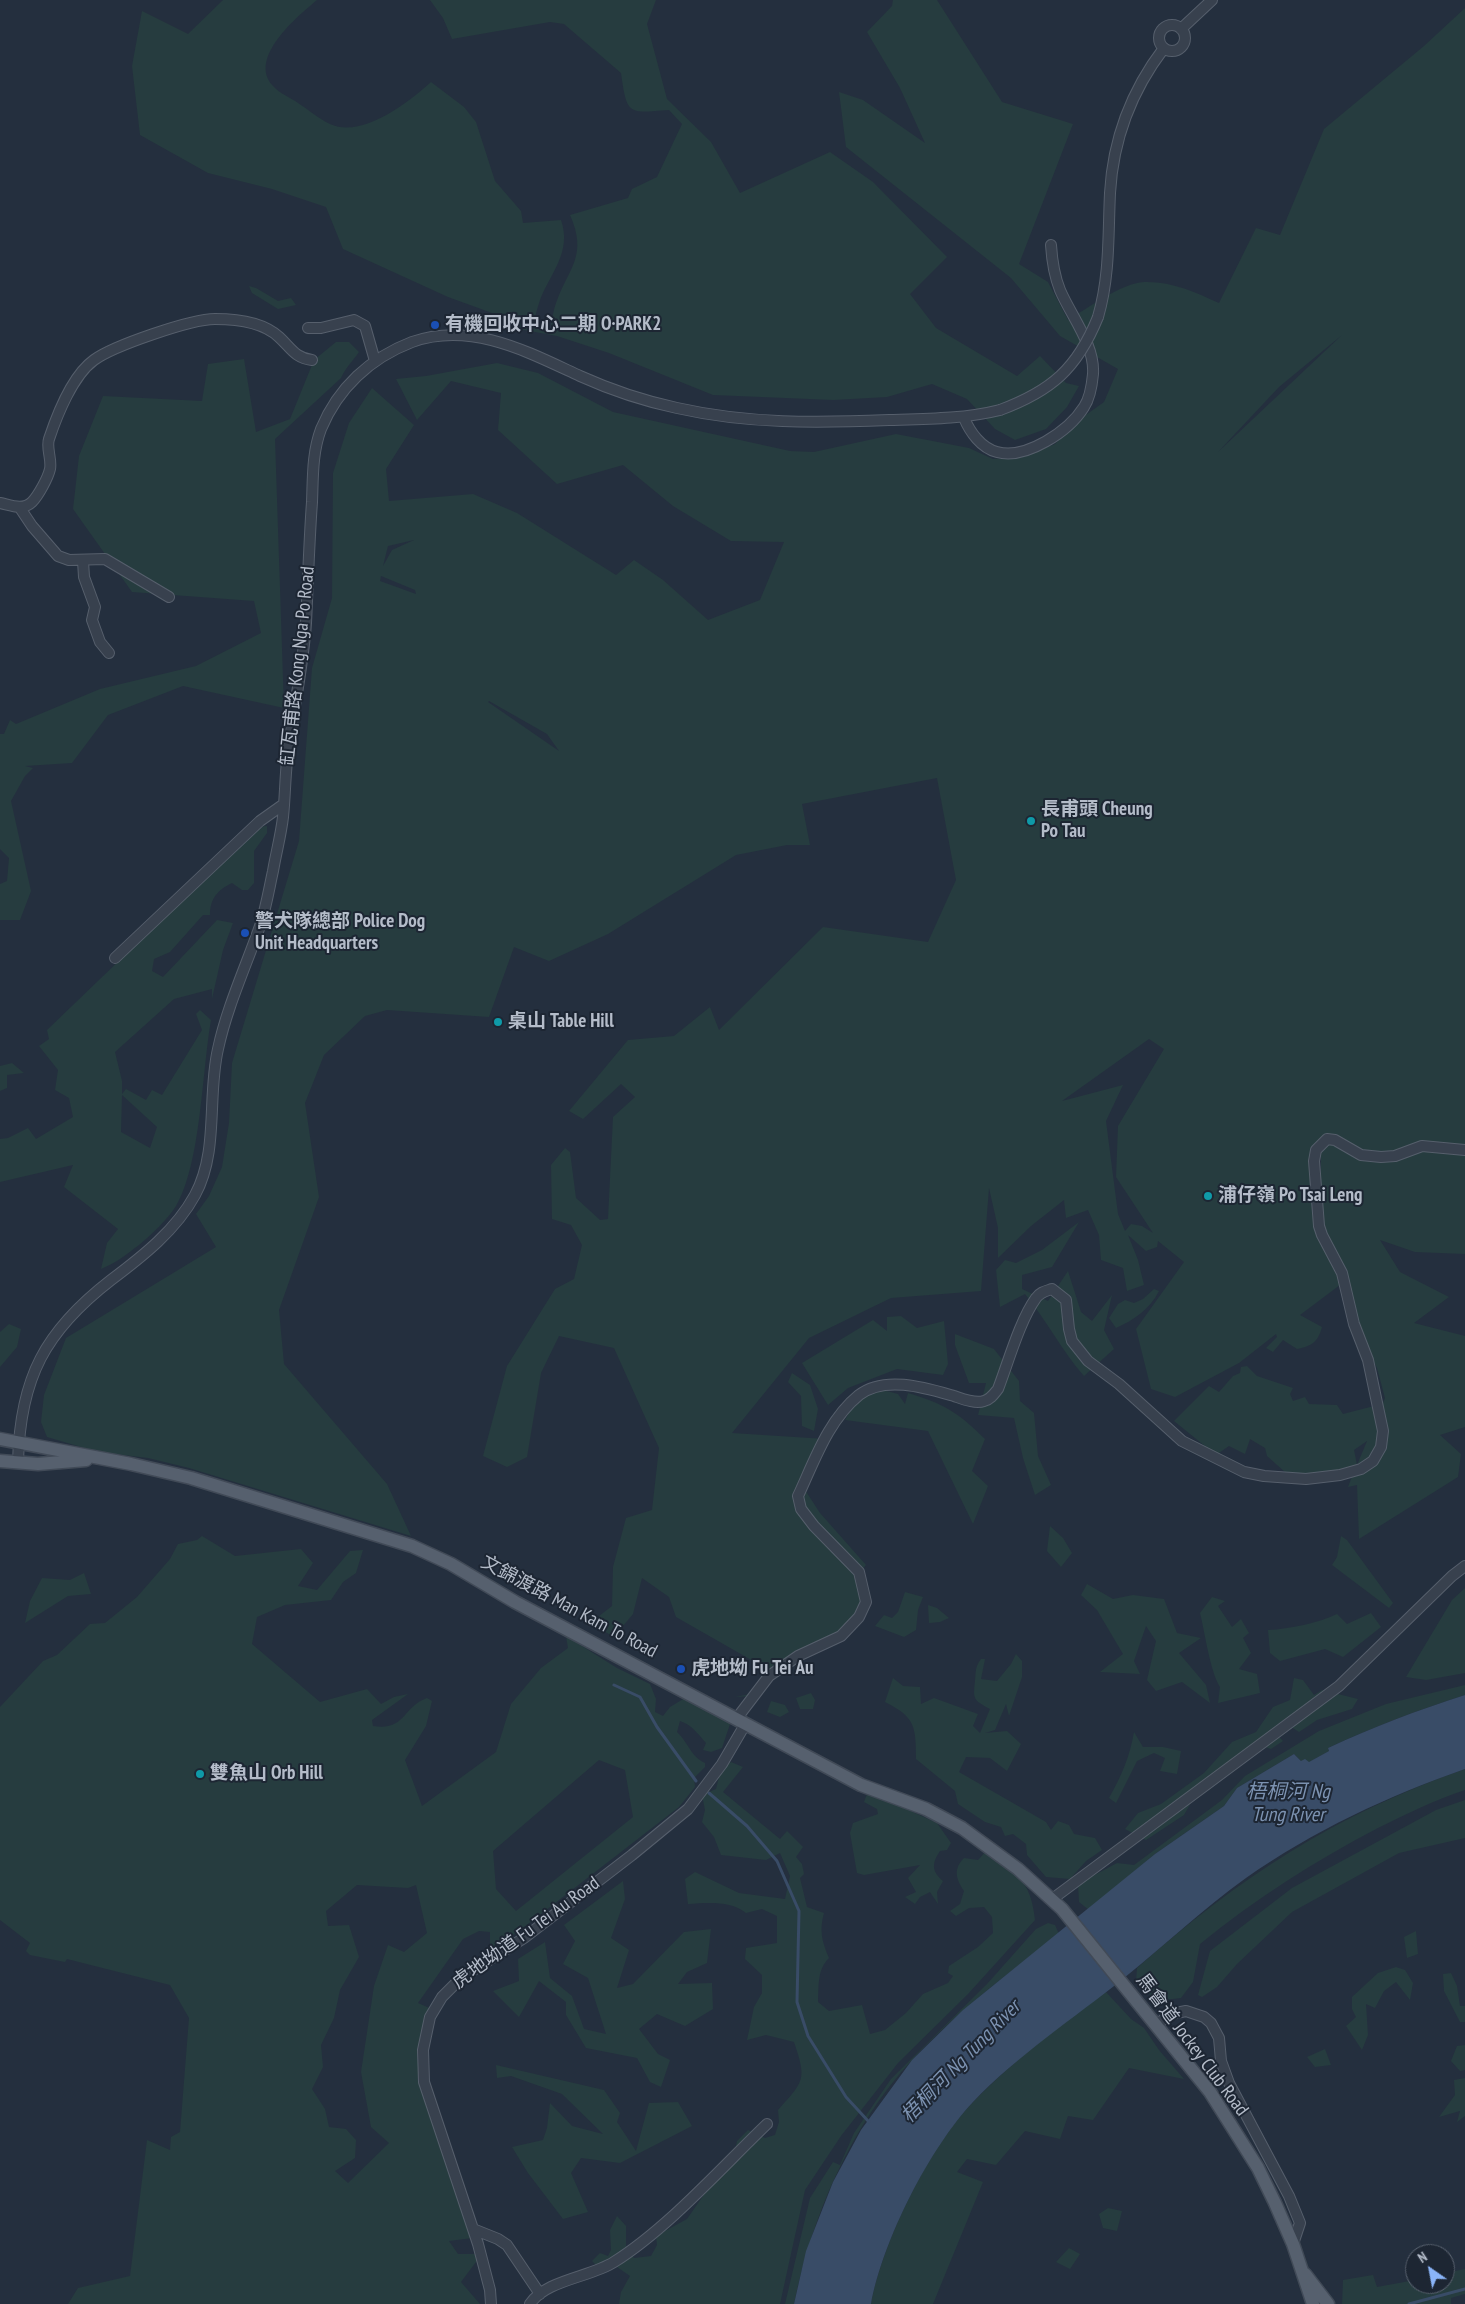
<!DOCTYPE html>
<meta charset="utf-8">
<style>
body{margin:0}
#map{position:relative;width:1465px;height:2304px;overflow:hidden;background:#242f3e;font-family:"PT Sans Narrow",sans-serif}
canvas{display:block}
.north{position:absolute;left:1405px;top:2244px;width:50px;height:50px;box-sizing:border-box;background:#1d2633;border:1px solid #59626f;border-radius:50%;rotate:327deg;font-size:14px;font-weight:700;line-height:20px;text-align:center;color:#b4bcc9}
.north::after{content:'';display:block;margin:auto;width:18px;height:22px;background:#8ab4f8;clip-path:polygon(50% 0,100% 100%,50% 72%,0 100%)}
</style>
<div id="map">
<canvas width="1465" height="2304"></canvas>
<div class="north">N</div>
</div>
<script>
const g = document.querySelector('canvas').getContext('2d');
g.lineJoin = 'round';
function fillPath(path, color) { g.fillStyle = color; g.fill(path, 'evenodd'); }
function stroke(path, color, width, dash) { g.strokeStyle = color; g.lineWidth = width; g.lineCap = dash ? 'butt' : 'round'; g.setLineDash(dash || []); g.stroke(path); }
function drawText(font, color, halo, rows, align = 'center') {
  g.font = font + ' "PT Sans Narrow","Noto Sans SC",sans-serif'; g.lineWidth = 4; g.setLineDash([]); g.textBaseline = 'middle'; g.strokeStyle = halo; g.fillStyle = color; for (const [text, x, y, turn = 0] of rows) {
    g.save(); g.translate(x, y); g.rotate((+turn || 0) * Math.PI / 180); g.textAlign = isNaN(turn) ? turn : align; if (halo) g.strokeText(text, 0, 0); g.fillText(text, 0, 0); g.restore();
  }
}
const green = new Path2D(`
 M223,0H317C298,16 247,58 273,86C279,93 291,98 298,103C309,110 319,119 330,124C362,139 409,102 431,82L464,107L476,122L495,181L521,211L523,223L561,220C572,252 551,272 540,300C537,309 535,318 532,327L550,330C552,321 553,311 556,303C569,267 588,256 570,215L628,198L632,189L657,177L682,124L669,110C628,113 627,116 621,73L564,24L550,22L452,39L443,18L430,0H656L647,24L667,99L711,142L740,193L830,152L873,182L947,257L910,294L936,328L1017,376L1040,356L1066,383L1079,386L1067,407L1046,429L1015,440L995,429L967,399L932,384L887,397L833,400L713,395L609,353L557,336L508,327L492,313L448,297L343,249L326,207L272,189L208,173L140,135L132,66L142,11L188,34Z
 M893,0H937L1002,102L1073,124L1019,264L1048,282L1068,320C1088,308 1122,283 1144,282C1171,281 1195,292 1219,303L1256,228L1280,235L1324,129L1424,46L1465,8V1254L1415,1252L1380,1240L1400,1272L1449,1297L1414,1323L1465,1336V1427L1440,1435L1461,1454L1458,1477L1359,1539L1357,1485L1348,1487L1356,1466L1326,1473H1286L1267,1456L1265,1448L1250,1439L1245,1454L1229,1446L1216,1455L1174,1421L1209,1386L1219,1392L1233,1376L1240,1373L1241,1367L1247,1366L1257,1376L1293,1388L1290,1394L1293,1401L1305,1397L1309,1404L1337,1405L1343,1414L1374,1406L1377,1418L1385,1398L1377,1368L1354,1324L1340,1285L1300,1315L1322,1327C1318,1342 1312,1346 1297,1349L1283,1340L1273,1352L1266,1348L1277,1337L1276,1334L1239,1363L1175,1397L1151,1389L1136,1329L1184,1262L1158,1241L1157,1247L1146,1251L1128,1235L1138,1260L1144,1285L1127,1291L1123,1268L1101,1260L1099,1235L1088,1210L1066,1218L1064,1200L1031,1226L998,1258V1228L989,1188L981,1291L891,1298L809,1338L732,1433L826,1439L805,1490L820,1513L866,1565L859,1573L864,1606L843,1634L768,1675L752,1696L735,1697L750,1694L767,1669L676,1617L669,1597L642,1578L633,1614L614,1637L590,1623L612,1606L613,1567L626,1518L652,1510L659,1448L614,1348L559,1336L541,1373L527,1457L507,1467L483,1456L507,1366L555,1289L574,1279L582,1245L571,1225L552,1219L551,1165L565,1148L570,1152L576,1198L600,1220L608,1219L613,1117L635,1097L621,1084L583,1119L569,1111L628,1040L674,1036L710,1007L719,1030L823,927L928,942L956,880L937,778L802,804L810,845H787L736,855L608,934L549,961L514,947L489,1017L387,1010L365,1016L324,1055L305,1103L319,1197L279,1310L284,1364L387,1484L411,1536L189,1468L148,1458L98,1452L47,1437L41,1422L44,1395L66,1338L216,1247L196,1214L209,1196L222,1167L229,1123L232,1063L299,841L312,668L332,598L333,473L349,423L372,388L414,425L386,469L389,501L473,494L517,513L616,575L634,560L663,580L708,620L760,600L784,542L731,541L673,506L623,465L557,484L498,430L501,393L451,381L417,420L396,379L426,376L497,363L538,373L613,412L790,451L814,452L896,434L969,448L993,459L1023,457L1055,444L1083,417L1104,402L1118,369L1060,336L1011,278L846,147L839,92L863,100L925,143L900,88L867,32L892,6ZM1342,335L1218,452L1279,387ZM414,540L392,550L383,566L388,546ZM381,576L415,590L416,594L380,581ZM489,701L547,734L559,751L488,702ZM1149,1039L1164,1049L1118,1126L1116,1177L1153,1233L1142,1226L1131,1224L1125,1231L1118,1214L1106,1121L1123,1085L1062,1101ZM1320,1157H1321V1217L1318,1209ZM1367,1441L1357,1465L1354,1450Z
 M249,286L256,288L278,301L291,298L296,305L278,309L252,293Z
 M336,342H349L359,352C353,361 346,367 341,378L275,439L284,708L183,686L108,715L72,763L25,766L33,768L25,776L11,801L31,891L20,920H0V884L7,881L9,858L0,849V734H4L10,720L16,724L100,689L196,666L261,633L254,601L132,592L73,509L79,456L103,396L202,401L208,364L244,359L256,432L290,419L314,360Z
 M267,826V833L254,851V883L248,890H242L232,883C218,890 210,898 210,915H203L170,952L154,959L152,971L163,977L217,920L233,923L223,950L212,999V989L174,999L115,1052L122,1081V1094L126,1089L146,1100L152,1090L162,1095L202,1030L196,1014L200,1010L211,1020C202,1071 201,1164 176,1206C167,1220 152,1234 139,1245C127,1254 116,1263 101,1269L107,1243L118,1229L64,1187L73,1165L0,1182V1139L8,1138L28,1128L36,1139L73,1117L69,1098L55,1090L58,1070L39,1046L49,1039L47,1030L258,827ZM122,1095L157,1127L150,1148L121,1132Z
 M12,1063L24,1073L7,1075V1088L0,1091V1066Z
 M1079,1222L1052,1267L1022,1275V1289L1048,1301L1068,1271L1081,1312L1092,1321L1112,1295L1104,1330L1114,1349L1084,1376C1062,1351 1047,1321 1025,1294L1000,1307L996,1270L1005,1260L1016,1263L1042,1250Z
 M1154,1289L1159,1291C1150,1309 1134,1320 1116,1328L1109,1318L1118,1304L1125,1300L1134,1303L1143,1299Z
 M901,1316L917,1328L944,1321L948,1364L943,1375L897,1369L848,1388L828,1405L802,1363L873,1320L887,1331V1317Z
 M9,1324L21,1329L17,1347L0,1367V1332Z
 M955,1334L994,1349L1019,1381L1020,1401L1034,1413L1038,1456L1051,1485L1035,1495L1023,1458L1014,1418L978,1415L986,1383H969L955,1345Z
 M792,1373L810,1385L818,1409L814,1431L802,1426L801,1396L788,1382Z
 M864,1385L898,1394L905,1404L908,1393C944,1404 958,1412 985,1439L972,1471L988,1486L973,1524L928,1431L845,1420Z
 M1050,1526L1063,1538L1072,1553L1061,1567L1047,1551Z
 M202,1536L235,1556L301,1549L313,1563L298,1586L317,1590L350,1551L363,1550L356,1573L343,1582L331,1600L285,1605L257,1617L252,1644L320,1702L367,1689L381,1704L394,1697L408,1694L372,1720L373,1726C406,1731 402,1707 427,1698L432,1701L426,1726L405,1760L422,1806L496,1752L511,1704L541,1668L568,1648L566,1636L617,1668L650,1684L656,1699L655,1712L663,1716L670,1707L685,1698L731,1721L722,1748L711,1752L703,1750L706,1743C698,1734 692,1725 680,1721L677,1732C688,1742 691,1757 705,1763V1767L694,1778L695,1787L679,1807L519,1931L490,1950V1932L479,1931L463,1939L418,2003L434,2010L419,2082L480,2237L449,2241L458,2254H482L461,2282L480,2304H68L78,2288L130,2276L147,2140L170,2150L171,2137L180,2132L189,2018L170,1985L67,1959L65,1962L30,1955L26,1951L30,1943L0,1920V1707L43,1661L57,1655L90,1624L105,1623L137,1597L170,1559L178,1544L197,1540ZM599,1760L625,1770L633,1817L516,1911L496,1889L493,1851ZM357,1885L408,1888L416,1885L427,1933L404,1952L388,1945L374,1986L361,2072L371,2127L389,2143L348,2183L335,2171L355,2158L356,2140L346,2129L329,2127L325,2109L312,2089L323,2067L321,2045L334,2018L340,1990L359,1957L349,1925L328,1926L326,1911Z
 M1341,1536L1347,1540L1393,1603L1389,1608L1332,1565L1337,1557Z
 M84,1573L91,1594L68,1596L25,1623L30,1601L42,1578L70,1580Z
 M1087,1584L1113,1599L1133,1595L1164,1599L1177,1633L1201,1638L1179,1653L1206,1685L1210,1703L1182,1682L1156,1691L1147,1680L1156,1641L1146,1626L1134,1661L1140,1674L1100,1672L1123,1654L1097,1610L1081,1595Z
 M1465,1588V1673L1426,1680L1406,1677L1452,1600Z
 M905,1592L923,1597L918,1610L916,1630L904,1637L875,1626L884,1615L892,1618L898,1612Z
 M1212,1597L1225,1601L1218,1606L1232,1627L1241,1619L1249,1633L1243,1638L1251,1653L1239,1669L1257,1674L1260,1693L1218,1703L1220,1687C1210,1671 1205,1633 1200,1613Z
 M928,1605L937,1608L949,1618L940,1622L929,1623Z
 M1371,1613L1381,1627L1343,1657L1325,1649L1280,1661L1270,1653L1268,1630C1290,1629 1318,1623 1337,1614L1347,1624Z
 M1016,1654L1022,1661V1677L1009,1716L1006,1704L995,1730L985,1733L1007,1731L1021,1744L1007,1771L990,1758L966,1757L959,1772L1046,1822L1051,1830L1058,1821L1069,1825L1074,1834L1095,1838L1102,1850L1086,1861L1070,1879L1046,1877L1027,1855L1026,1844L1013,1834L1005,1836L1001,1827L985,1822L958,1804L955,1791L916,1759C916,1726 915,1717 885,1702L893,1678L903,1686L920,1687L921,1704L934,1698L978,1714L973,1726L980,1733L990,1709C973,1700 973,1699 975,1681C976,1671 975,1667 981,1659H985L981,1679L997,1681L1011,1664Z
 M1294,1678L1303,1680L1314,1695L1322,1690L1358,1699L1352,1709L1317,1720L1299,1732L1282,1721L1273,1731L1283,1741L1271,1749L1262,1746L1193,1799L1184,1815L1146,1840L1125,1829L1138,1813L1161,1804L1204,1773L1232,1742L1256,1732L1273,1707L1290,1700Z
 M1465,1685V1695C1418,1710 1373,1727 1328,1748L1329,1751L1308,1763L1301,1761L1294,1754L1237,1788L1224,1806L1155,1854L1089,1910L1079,1902L1078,1884L1117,1863L1134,1865L1222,1800L1245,1776L1319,1731L1386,1704Z
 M811,1693L815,1700L813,1709H800L796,1698Z
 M771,1701L785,1705L789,1712L780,1717L767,1712Z
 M1134,1732L1143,1747H1163L1181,1751L1177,1774L1160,1771L1165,1758L1154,1753L1137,1761L1116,1803L1109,1798C1121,1777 1130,1756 1134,1732Z
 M731,1762L743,1767L723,1792L780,1839L787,1831L803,1847L796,1857L802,1864L804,1874L800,1878L807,1907L824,1913C819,1930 822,1942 829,1958C817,1970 819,1985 818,2002L829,2011L862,2005L870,2034L885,2030L906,2013L923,1994L948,1983L953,1976L948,1973L949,1966L978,1947L993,1933L992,1917L984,1907L969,1908L956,1916L950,1911L960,1904L964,1891C956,1879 953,1869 964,1858L978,1860L987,1850C1016,1874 1031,1880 1035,1920L968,1994L898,2063L841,2136L805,2190L780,2304H619L621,2292L630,2276L617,2267L597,2266L592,2261L600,2253L608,2256L611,2250L610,2230L617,2216L626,2226V2247L634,2258L651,2256L657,2245L656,2236L687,2219L710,2186L725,2174L732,2164L737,2141L748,2130L765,2138L775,2135L779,2122L778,2110C804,2081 807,2080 794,2042L766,2035L747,2040L754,2007L762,1993V1975L745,1959L746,1948L777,1943V1916L762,1909L746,1913C730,1900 707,1903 688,1904L685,1879L695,1872L739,1893L785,1899L790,1876L780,1853L766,1860L721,1855L714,1837L702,1822L705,1810L702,1795L716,1789L721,1769Z
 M1465,1769V1790C1434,1800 1407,1814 1378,1828C1315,1861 1255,1899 1200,1944L1193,1982L1181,1998C1158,2001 1152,2000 1136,1982L1137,1968C1240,1877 1334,1815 1465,1769Z
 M868,1791L874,1797L889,1801L937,1823L951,1843L947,1850L940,1851C932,1863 931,1871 943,1881L937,1892L938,1904L930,1892L920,1897L915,1904L905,1897L916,1892L908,1878L920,1865L864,1875L857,1873L850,1833L853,1823L878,1814L877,1809L864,1802Z
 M1465,1800V1838L1399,1853L1292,1912L1237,1964L1217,1987L1202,1997L1198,1995L1210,1951L1292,1888L1436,1810Z
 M623,1881L625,1899L611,1938L629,1950L617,1988L633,1984L684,1932L711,1929L707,1963L687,1972L678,1984L712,1983L713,2009L685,2026L657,2014L639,2029L658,2054L670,2060L661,2087L650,2082L637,2058L586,2048L566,2015V2002L539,1981L519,2017L493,1991L519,1981L518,1959L545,1942L550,1978L572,1996L584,2029L606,2034L588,1978L563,1964L575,1941L564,1925Z
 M1048,1923L1055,1925L1059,1934C1008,1974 956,2012 912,2060C850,2127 812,2216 794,2304H785L810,2198L833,2162L840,2165L854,2133L891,2079L987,1984L1036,1929Z
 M1416,1931L1418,1954L1407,1958L1404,1937Z
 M1396,1967L1405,1970L1413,1983L1410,2000L1396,1982L1384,1991L1375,2008L1366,2004L1368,2035L1362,2050L1346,2026L1356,2017L1352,2009V1997L1378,1973Z
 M1451,1973L1457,1986L1460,2006H1465V2022H1460L1444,1991L1443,1974Z
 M1106,1992L1131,2019L1144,2028L1159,2050L1184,2079L1129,2068L1093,2120L1068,2116L1060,2139L1025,2131L996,2165L967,2159L957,2172L983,2182L933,2304H871C883,2241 929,2147 974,2101C1013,2061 1060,2025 1106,1992Z
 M1465,2045V2070L1460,2071L1451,2061L1457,2046Z
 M1325,2049L1331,2065L1315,2067L1307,2057Z
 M496,2065L604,2090L620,2113L617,2122L636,2151L649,2103L678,2102L692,2126L620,2163L581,2158L571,2173L588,2212L563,2219L528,2173L512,2147L543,2140L547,2128L550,2103L572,2126L603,2134L562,2094L511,2076L497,2078Z
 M1465,2078V2116L1457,2122L1460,2111L1439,2117L1455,2095L1454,2080Z
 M1108,2208L1122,2211L1117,2231L1103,2228L1099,2214Z
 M1069,2248L1080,2254L1070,2269L1056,2262Z
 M1465,2269V2294L1451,2298V2304H1342L1343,2280L1373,2275L1377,2287L1415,2280V2284H1445V2273Z`);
const water = new Path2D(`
 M1465,1695V1769C1388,1796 1313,1831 1246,1878C1203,1909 1165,1945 1124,1978C1073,2019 1018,2055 973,2102C929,2149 883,2240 871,2304H794L806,2251L833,2182L861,2130L912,2060L963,2010L1155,1854L1224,1806L1237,1788L1294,1754L1301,1761L1305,1759L1309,1762L1329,1751L1328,1748C1373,1727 1418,1710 1465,1695Z`);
const stream = new Path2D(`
 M614,1685L640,1697L657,1727L696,1781
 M709,1793L747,1826L777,1861L799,1911L797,2002L808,2036L846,2097L869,2122
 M1409,2304L1465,2289`);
const minor = new Path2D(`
 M1159 38a13 13 0 1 1 26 0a13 13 0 1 1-26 0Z
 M1181,29L1212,0
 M1098,317C1110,276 1108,235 1110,193C1113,139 1132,90 1164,48
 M308,328H321L354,320L365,326L375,361
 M964,418C970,432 981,448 997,452C1026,460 1069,431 1084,407C1090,398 1092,385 1093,374C1095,345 1071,316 1060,290C1054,275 1052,261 1051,245
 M0,503C10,505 23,511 32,502C38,496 48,478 50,469C52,459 46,448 49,439C57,415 73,375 94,360C113,346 191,319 215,319C236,319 263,322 279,337C291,348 295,358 312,360
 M20,508L32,526L58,556L69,560L105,559L169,597
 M83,561L84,577L95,607L92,620L100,642L109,653
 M115,958L260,821L284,804
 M18,1462C20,1378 45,1331 111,1280C143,1256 176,1230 195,1195C219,1151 207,1096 218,1049C227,1007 246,966 260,926C266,908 269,889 273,871C276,853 281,835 283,817C285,798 285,780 287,761C292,715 303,669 306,623C308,583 309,543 312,502C313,478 312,453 321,429C338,388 370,358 412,342C471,321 528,352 580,376C611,390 644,401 677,408C748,424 817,423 889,420C927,419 964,419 1000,410
 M737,1718L769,1676L798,1656L841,1636L859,1617L866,1602L859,1572L814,1526L801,1509L798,1496C814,1462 828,1420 859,1395C885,1375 926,1388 954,1396C963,1399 975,1404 984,1401C991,1399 994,1394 998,1389C1008,1363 1020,1320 1036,1298C1040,1292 1046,1291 1052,1289L1066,1300L1069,1329L1072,1341L1088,1361L1119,1384L1182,1441L1244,1472L1264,1476L1306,1479L1340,1475L1361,1469L1373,1461L1381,1447L1383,1431L1368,1360L1354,1324L1342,1273L1322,1235L1319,1226L1314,1161L1316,1150L1327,1139L1335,1140L1361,1155L1381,1157L1395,1156L1422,1146L1465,1150
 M1051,1900L1339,1686L1452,1576L1465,1566
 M1156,2025L1171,2014L1186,2011L1204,2017L1211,2023L1219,2038L1221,2061L1229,2083L1289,2196L1300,2223L1293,2244
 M473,2229L498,2239L507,2245L540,2294
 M491,2304L490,2290L478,2244L424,2082L423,2050L430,2017L442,1997L461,1978L524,1938L632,1855L688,1809L722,1764L746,1723
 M530,2304C545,2280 591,2277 614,2262C668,2228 721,2168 767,2124`);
const major = new Path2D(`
 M0,1439L131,1464L191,1478L412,1546L451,1564L515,1602L861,1785L926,1809L962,1828L1018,1869L1062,1909L1210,2092L1258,2168L1275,2203L1293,2244L1313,2304
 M0,1461L38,1464L86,1460
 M1305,2274L1328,2304`);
const minorBridge = new Path2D(`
 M1000,410C1051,391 1077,369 1098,317`);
const markers = [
 [435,325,5,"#1a4fb4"],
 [1031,821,5,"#0f9aa8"],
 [245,933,5,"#1a4fb4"],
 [498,1022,5,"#0f9aa8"],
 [1208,1196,5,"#0f9aa8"],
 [681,1669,5,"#1a4fb4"],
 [200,1774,5,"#0f9aa8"]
];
const poiNames = [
 ["有機回收中心二期 O·PARK2",445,325],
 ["長甫頭 Cheung",1041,810],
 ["Po Tau",1041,832],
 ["警犬隊總部 Police Dog",255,922],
 ["Unit Headquarters",255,944],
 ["桌山 Table Hill",508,1022],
 ["浦仔嶺 Po Tsai Leng",1218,1196],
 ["虎地坳 Fu Tei Au",691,1669],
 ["雙魚山 Orb Hill",210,1774]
];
const streetNames = [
 ["缸瓦甫路 Kong Nga Po Road",298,666,-84],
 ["文錦渡路 Man Kam To Road",569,1607,28],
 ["虎地坳道 Fu Tei Au Road",526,1933,-36],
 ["馬會道 Jockey Club Road",1192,2045,53]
];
const waterNames = [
 ["梧桐河 Ng",1288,1792],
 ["Tung River",1288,1815],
 ["梧桐河 Ng Tung River",961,2062,-46]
];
fillPath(green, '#263c3f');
fillPath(water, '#394c67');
stroke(stream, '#394c67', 3);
stroke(minor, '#565f6c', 12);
stroke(major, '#414a57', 15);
stroke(minor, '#38414e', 10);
stroke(major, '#56606e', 12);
stroke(minorBridge, '#565f6c', 12, []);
stroke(minorBridge, '#38414e', 10);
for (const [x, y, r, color] of markers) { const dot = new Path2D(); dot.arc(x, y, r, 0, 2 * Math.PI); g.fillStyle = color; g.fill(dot); stroke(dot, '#1d2633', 2); }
drawText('bold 19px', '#b4bcc9', '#1d2633', poiNames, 'left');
drawText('19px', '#b4bcc9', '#1d2633', streetNames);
drawText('italic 20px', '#7c92b1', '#1d2633', waterNames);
</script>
